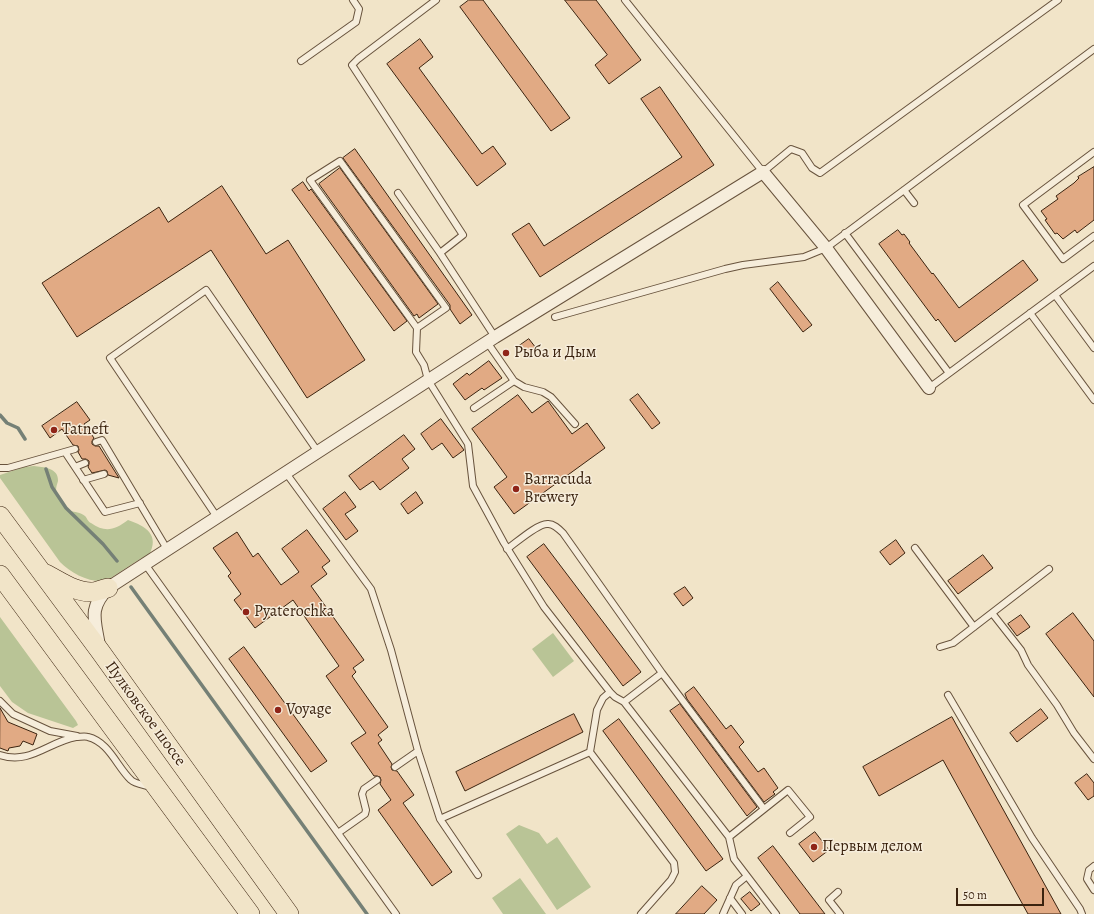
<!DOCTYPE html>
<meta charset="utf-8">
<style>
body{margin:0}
#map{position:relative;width:1094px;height:914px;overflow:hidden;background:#f1e4c8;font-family:Alegreya,serif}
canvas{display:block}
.scale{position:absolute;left:956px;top:888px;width:88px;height:18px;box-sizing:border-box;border:2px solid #3b230f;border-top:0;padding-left:5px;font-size:12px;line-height:14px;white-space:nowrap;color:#3b230f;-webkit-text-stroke:3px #f6eddb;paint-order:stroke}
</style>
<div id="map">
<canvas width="1094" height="914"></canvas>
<div class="scale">50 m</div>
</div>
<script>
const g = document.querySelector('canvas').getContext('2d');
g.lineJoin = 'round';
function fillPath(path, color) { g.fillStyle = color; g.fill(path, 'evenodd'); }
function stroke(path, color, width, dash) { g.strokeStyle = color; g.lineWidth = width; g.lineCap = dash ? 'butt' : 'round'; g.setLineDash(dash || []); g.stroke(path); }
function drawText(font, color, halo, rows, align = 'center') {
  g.font = font + ' Alegreya,serif'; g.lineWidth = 3; g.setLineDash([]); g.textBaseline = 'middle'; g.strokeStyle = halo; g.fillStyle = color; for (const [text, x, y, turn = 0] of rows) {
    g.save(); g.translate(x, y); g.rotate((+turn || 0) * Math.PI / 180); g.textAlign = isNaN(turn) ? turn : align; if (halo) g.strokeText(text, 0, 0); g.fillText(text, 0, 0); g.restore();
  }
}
const green = new Path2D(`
 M34,466C43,467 59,468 58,481C57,485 55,489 57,493C59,500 65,506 70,511C75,512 80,512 85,516C87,518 88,522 91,523C105,533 115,530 128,520C146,526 160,535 149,555L140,559L106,581C89,583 71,573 60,562L0,478V475L24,467Z
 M0,617L76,721L78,725L73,728L28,713L12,702L0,686Z
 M553,633L574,661L553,677L532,649Z
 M519,825L539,833L547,844L557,837L591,887L557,910L506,834Z
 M520,878L546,914H503L492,898Z`);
const stream = new Path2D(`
 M0,415L7,423L18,428L25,439
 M46,469L52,487L66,508L103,544L117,561
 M131,587L367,914`);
const building = new Path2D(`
 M469,0H483L570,118L551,131L460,7Z
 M565,0H596L641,60L609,84L595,65L607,55Z
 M420,39L433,57L419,68L482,154L493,146L506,164L477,186L387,64Z
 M660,87L714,165L540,277L512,234L529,223L544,246L682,157L641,99Z
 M355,149L472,315L460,324L450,309V305L343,158Z
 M1094,167V220L1077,233L1075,230L1063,239L1057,233L1055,234L1045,220L1047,219L1041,211L1058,199L1056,196L1074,183L1079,178L1078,177Z
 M340,168L438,304L419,318L417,314L414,316L319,184Z
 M303,182L309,191L311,189L407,321L394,331L292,190Z
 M222,186L266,254L288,240L365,360L307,398L211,250L77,337L42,283L159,207L168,222Z
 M898,230L902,235L904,234L910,242L909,243L932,274L933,273L959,308L1023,260L1038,280L955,342L938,319L936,321L879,244Z
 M778,282L812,325L803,332L770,289Z
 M529,339L536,348L527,355L519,346Z
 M489,361L502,378L484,390L482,388L465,400L453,384L467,373L469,375Z
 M638,394L660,423L652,429L630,400Z
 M518,395L532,413L548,401L572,434L587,423L605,448L514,514L494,487L507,477L472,429Z
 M77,402L90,420L84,424L94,438L92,441V444L95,446H99L119,478L108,475L107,471L105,470L92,473L88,467L89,464V461L86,459H82L78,452L79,450L78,446L73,445L62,429L50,438L42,426Z
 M441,419L464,450L453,458L442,443L432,450L421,434Z
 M404,435L415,449L402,459L409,468L380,490L373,481L360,490L349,476Z
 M345,492L356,507L345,514L358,531L346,540L323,509Z
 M416,492L423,503L408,514L401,504Z
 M307,530L330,561L322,567L327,574L311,586L364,660L353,668L356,672L352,676L388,727L378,735L382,740L378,743L392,764L391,767L392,770L397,771L414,795L403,803L452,872L432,886L378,810L391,800L380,784L381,780L380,777L377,776H374L351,743L366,733L326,676L339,666L293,600L255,628L234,600L241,594L228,576L231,573L213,548L237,532L253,557L258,553L281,585L299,572L282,549Z
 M896,540L905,553L890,565L880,552Z
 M544,544L641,672L623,686L527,557Z
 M983,555L993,568L958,594L948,581Z
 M685,587L693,598L683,606L674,594Z
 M1073,613L1094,641V697L1046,634Z
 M1021,615L1030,627L1017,636L1008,624Z
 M244,647L327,761L311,772L229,659Z
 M694,687L726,729L731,725L744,742L739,747L758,772L764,768L778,788L773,792L775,794L764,802L687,699L685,694Z
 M680,704L757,807L747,816L670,711Z
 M0,708L8,722L37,734L33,745L23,741L20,746L9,748L8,751L0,748Z
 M1041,709L1048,718L1017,742L1010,733Z
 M574,714L583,732L465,791L456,772Z
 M952,717L1061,914H1028L943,760L879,796L863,767Z
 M619,719L723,859L706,871L603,731Z
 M1087,774L1094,783V796L1088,800L1075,783Z
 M815,832L829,850L813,862L799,844Z
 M773,846L825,914H800L758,858Z
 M702,886L717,900L704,914H676Z
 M750,892L760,904L751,911L741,899Z`);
const service = new Path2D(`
 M436,0L358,59L352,65L463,235L440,253
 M625,0L763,172L791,149L802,153L812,168L820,173L1058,0
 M301,61L356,22L359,9L353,0
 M1094,152L1023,205L1063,259L1094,236
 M904,190L914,203
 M398,193L440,253L495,337
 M845,233L949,373
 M1055,295L1094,348
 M1030,313L1094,400
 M555,317L725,269L743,265L804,257L826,248L1094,49
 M417,328L446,308L340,161L310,180L417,328L416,352L424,365L428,380L468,444L473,486L504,543L544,607L610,692L615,697L624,702L729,837L734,859L747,876L736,885L723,914
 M487,342L514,381L524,387L543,392L551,397L575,424
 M929,388L1094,266
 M474,408L514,381
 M96,442L102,440L167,549
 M65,452L105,512L140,503
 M75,467L85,463
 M0,468H8L75,449
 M286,473L371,589L391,650L418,751L440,819L478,875
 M83,480L104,474
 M217,517L110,358L206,290L318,452
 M915,548L974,627
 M507,549C516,543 537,524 547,524C553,523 559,529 563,533L662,673
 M145,564L396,914
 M992,613L1021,650L1028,665L1057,705L1074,733L1094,759
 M940,647L953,643L1049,569
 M948,695L1032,838L1080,909L1082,914
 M0,701L13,714L50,731L77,736
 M624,702L662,673L764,809
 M590,752L597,710L603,698L610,692
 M0,755C30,765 48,742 76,737C80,737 85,736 88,737C109,742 117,767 131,780C135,784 145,785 151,787
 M395,767L418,751
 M440,819L590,752L674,863L675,872L671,880L641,914
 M338,833L365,814L366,810L362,794L364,789L377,780
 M729,837L788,790L810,817L790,833
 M1094,866L1089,870L1087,879L1094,890
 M747,876L776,914
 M838,892L829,900L840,914
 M730,898L742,914`);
const minor = new Path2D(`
 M99,646C95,620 88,609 108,588L495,337L763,172L826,248L929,388`);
const trunk = new Path2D(`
 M0,516L100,651L289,914
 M46,574C60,581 76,593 93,592C98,591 103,589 108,588
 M0,575L250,914`);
const markers = [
 [506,353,4,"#8f2418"],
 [54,430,4,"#8f2418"],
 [516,489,4,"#8f2418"],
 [246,612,4,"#8f2418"],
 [278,710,4,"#8f2418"],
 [814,847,4,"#8f2418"]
];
const poiNames = [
 ["Рыба и Дым",514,353],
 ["Tatneft",62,430],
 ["Barracuda",524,480],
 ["Brewery",524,498],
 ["Pyaterochka",254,612],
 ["Voyage",286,710],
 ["Первым делом",822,847]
];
const streetNames = [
 ["Пулковское шоссе",145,714,54]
];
fillPath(green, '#b9c496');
stroke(stream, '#758076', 3.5);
fillPath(building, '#e1aa84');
stroke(building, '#3b230f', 1);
stroke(service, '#68533d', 8);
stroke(minor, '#68533d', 14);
stroke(trunk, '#3b230f', 20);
stroke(service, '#f6eddb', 6);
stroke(minor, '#f6eddb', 12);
stroke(trunk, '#f1e4c8', 19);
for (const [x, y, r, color] of markers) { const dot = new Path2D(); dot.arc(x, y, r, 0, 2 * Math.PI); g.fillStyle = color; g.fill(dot); stroke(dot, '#f6eddb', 1.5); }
drawText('16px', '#3b230f', '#f6eddb', poiNames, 'left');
drawText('16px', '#3b230f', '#f6eddb', streetNames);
</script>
